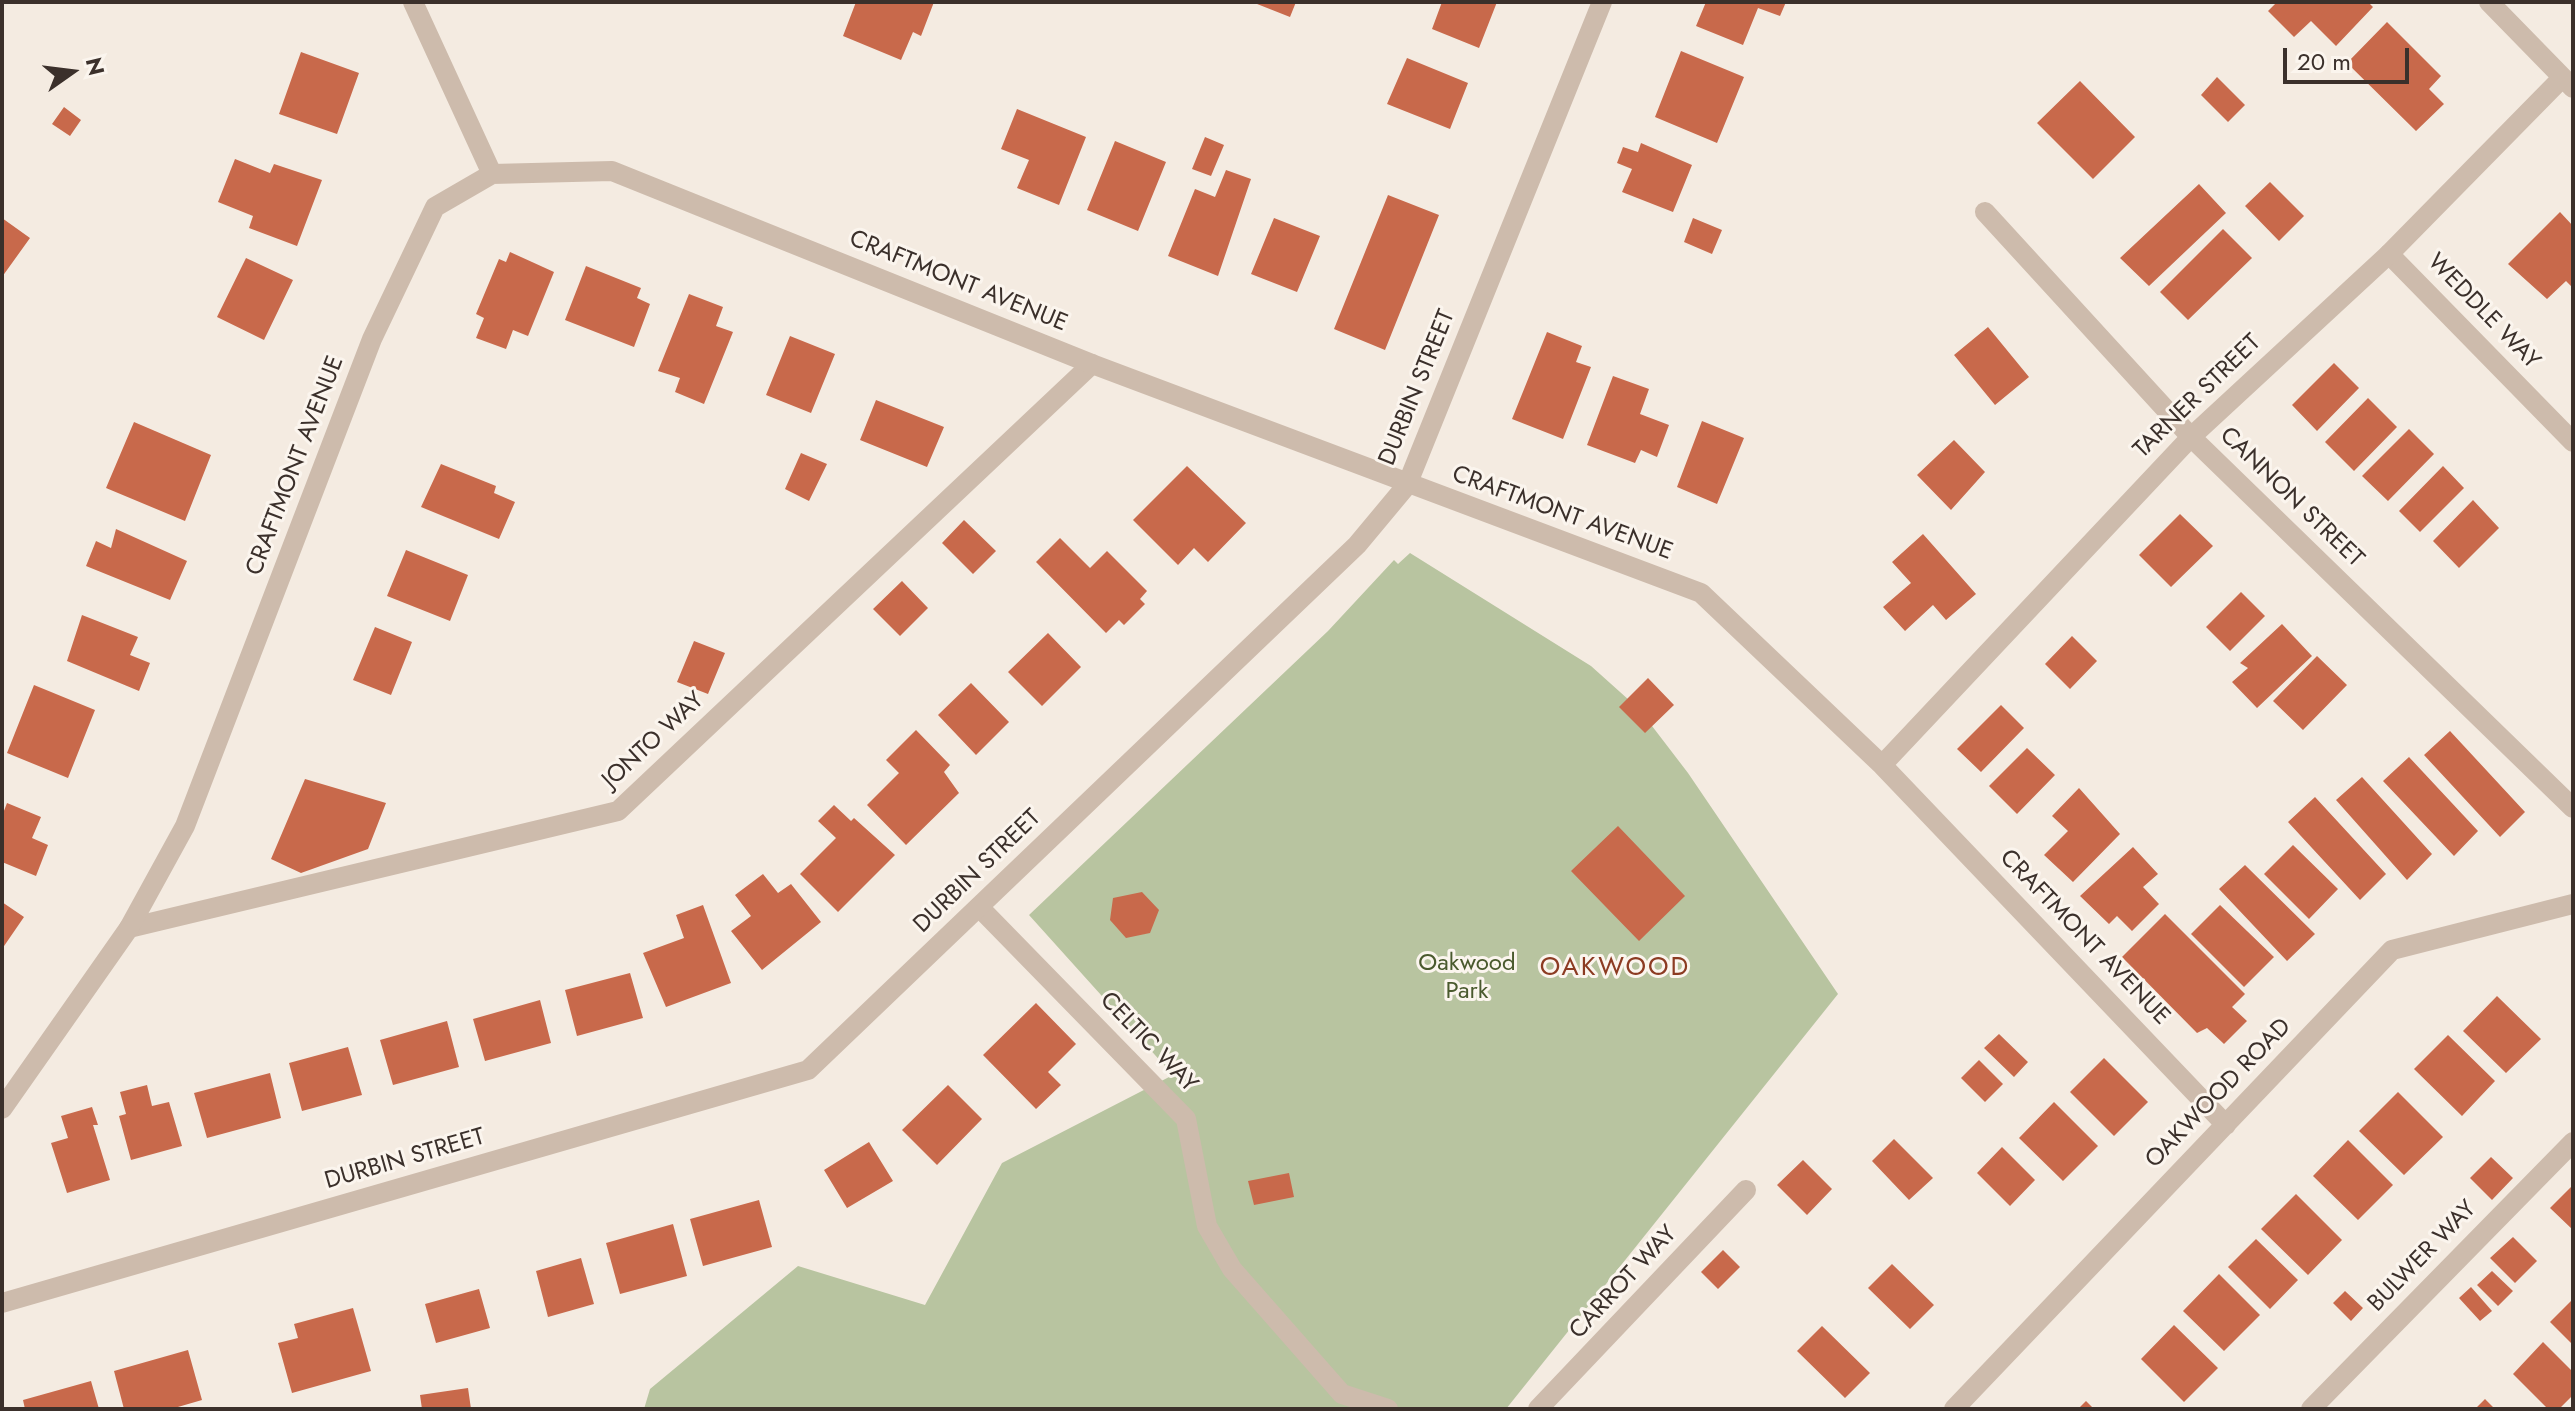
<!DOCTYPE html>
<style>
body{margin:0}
#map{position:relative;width:2575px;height:1411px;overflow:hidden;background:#f4ebe1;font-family:Jost,sans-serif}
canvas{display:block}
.frame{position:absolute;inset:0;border:4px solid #3b302b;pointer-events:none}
.north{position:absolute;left:32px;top:32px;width:80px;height:80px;-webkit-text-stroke:6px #fbf5ee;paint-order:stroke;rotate:76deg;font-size:22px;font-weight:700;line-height:32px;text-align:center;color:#3b302b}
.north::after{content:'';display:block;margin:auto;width:28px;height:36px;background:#3b302b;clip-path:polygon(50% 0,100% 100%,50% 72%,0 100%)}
.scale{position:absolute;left:2283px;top:48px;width:126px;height:36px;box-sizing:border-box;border:4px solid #3b302b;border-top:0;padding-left:10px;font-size:24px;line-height:28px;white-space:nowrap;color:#3b302b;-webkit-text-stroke:6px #fbf5ee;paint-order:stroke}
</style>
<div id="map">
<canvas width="2575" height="1411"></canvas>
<div class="frame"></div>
<div class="north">N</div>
<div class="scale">20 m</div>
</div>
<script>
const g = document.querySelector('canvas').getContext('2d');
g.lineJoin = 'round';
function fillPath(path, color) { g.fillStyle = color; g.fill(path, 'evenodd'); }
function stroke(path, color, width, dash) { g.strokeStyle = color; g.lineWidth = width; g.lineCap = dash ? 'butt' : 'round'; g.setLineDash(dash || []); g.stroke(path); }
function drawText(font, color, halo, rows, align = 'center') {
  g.font = font + ' Jost,sans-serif'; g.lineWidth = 6; g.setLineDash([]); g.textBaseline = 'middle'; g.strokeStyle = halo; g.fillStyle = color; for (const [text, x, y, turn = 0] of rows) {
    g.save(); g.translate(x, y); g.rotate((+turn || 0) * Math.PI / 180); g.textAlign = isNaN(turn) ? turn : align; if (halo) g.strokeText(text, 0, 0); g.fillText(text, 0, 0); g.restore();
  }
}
const green = new Path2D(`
 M1410,553L1591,666L1639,709L1688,773L1838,994L1506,1409H644L650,1389L798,1266L925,1305L1002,1163L1173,1075L1029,915L1328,631L1394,560L1398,564Z`);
const building = new Path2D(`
 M856,2H934L921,36L913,32L901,60L843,36Z
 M1252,2H1296L1290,17Z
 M1442,2H1497L1479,48L1432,29Z
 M1706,2H1786L1780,16L1758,8L1743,45L1696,26Z
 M2277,2H2368L2373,7L2336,46L2311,21L2294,37L2268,11Z
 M2387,22L2441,76L2429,89L2444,104L2416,131L2347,63Z
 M1681,51L1744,77L1717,143L1655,117Z
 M301,52L359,73L337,134L279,114Z
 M1407,58L1468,83L1450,129L1387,104Z
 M2217,77L2245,105L2228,122L2201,95Z
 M2080,81L2135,137L2093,179L2037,123Z
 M64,107L81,120L70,136L52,124Z
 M1017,109L1086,137L1059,205L1017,188L1029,160L1001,149Z
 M1205,137L1224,145L1211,176L1192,169Z
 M1115,141L1166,162L1138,231L1087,210Z
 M1641,143L1692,165L1673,212L1622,192L1632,169L1617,163L1623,147L1638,152Z
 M235,159L270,173L274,164L322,180L297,246L249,228L253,216L218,202Z
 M1226,170L1251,179L1218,276L1168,256L1195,189L1215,197Z
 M2270,182L2304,216L2279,241L2245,206Z
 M2199,184L2226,213L2149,286L2120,258Z
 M1388,195L1439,215L1385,350L1334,329Z
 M2560,212L2573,226V288L2566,281L2547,299L2508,264Z
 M2,218L30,238L2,277Z
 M1274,218L1320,236L1297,292L1251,274Z
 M1693,218L1722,230L1712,254L1684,242Z
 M2223,229L2252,258L2188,320L2160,292Z
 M510,252L554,272L528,336L513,330L506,349L476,338L484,318L476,314L499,259L506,262Z
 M246,258L293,280L264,340L217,317Z
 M586,266L641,288L637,298L650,304L634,347L565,320Z
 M689,294L723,307L716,326L733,332L704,404L675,392L680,378L658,371Z
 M1988,327L2029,377L1995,405L1954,355Z
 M1547,332L1582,346L1576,362L1591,367L1563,439L1512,419Z
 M790,336L835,354L811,413L766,395Z
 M2334,363L2359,388L2317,431L2292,405Z
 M1613,376L1649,389L1640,414L1669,425L1657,457L1641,450L1635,463L1587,445Z
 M2368,398L2397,427L2354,471L2325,442Z
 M876,400L944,427L927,467L860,440Z
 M1702,421L1744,438L1717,504L1677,487Z
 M134,422L211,455L185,521L106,488Z
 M2409,429L2434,454L2388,501L2362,476Z
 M1954,440L1985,472L1951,510L1917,475Z
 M801,453L827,464L809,501L785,489Z
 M441,464L496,486L494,493L515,502L499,539L421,507Z
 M1187,466L1246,523L1208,562L1194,548L1178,565L1133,520Z
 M2443,466L2464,488L2420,532L2399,511Z
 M2473,500L2499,528L2459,568L2433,541Z
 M2180,514L2213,546L2171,587L2139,555Z
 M964,520L996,551L973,574L942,543Z
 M116,529L187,561L170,600L86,566L96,541L111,548Z
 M1923,534L1976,594L1946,620L1933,605L1905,631L1883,607L1911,583L1892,562Z
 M1060,538L1090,568L1107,551L1147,591L1140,599L1145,604L1124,625L1119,620L1106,633L1036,562Z
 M406,550L468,575L450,621L387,596Z
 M902,581L928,608L900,636L873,609Z
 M2241,592L2265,616L2230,651L2206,627Z
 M82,615L138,637L130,655L150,663L139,691L67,661Z
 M2282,624L2312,656L2257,708L2232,682L2248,668L2240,663Z
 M375,627L412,642L391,695L353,680Z
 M1048,633L1081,667L1042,706L1008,672Z
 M2072,636L2097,661L2070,689L2045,664Z
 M694,641L725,653L708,694L677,682Z
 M2317,656L2347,685L2303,730L2273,701Z
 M1648,678L1674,705L1645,733L1619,707Z
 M971,683L1009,722L976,755L938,715Z
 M34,685L95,710L68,778L7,753Z
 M2001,705L2024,728L1981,772L1957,749Z
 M916,730L950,765L944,772L959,793L906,845L867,805L899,773L886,760Z
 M2450,731L2525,812L2500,837L2424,755Z
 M2027,748L2055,775L2017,814L1989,786Z
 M2409,757L2478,831L2454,856L2383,781Z
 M2362,777L2432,854L2407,880L2336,800Z
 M305,779L386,803L368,849L301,873L271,859Z
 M2079,788L2120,834L2073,882L2044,855L2068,831L2052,816Z
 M2315,797L2386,874L2360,900L2288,822Z
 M7,803L41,817L32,838L48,845L36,876L2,862V816Z
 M834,805L851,821L854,818L895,855L838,912L800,874L836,838L818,821Z
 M1618,826L1685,896L1639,941L1571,871Z
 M2293,845L2338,889L2309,919L2264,874Z
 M2133,847L2158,874L2143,887L2159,904L2132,931L2117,916L2109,924L2080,896Z
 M2245,865L2315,934L2287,961L2219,889Z
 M763,874L778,893L791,884L821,922L762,970L731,931L751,916L735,895Z
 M1142,892L1159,910L1150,933L1126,938L1110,920L1113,898Z
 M2,902L24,917L2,949Z
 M703,905L731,983L666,1007L643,953L684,938L676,915Z
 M2220,905L2274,957L2244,987L2191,934Z
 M2165,914L2245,994L2232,1007L2247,1021L2224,1044L2207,1028L2197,1033L2122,957Z
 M630,973L643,1018L577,1036L565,990Z
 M2497,996L2541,1039L2506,1073L2463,1031Z
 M540,1000L551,1043L485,1061L473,1019Z
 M1036,1003L1076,1044L1048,1072L1061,1085L1036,1109L983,1055Z
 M447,1021L459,1067L393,1085L380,1040Z
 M1999,1034L2028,1062L2014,1077L1984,1048Z
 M2448,1035L2495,1081L2462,1116L2414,1069Z
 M348,1047L362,1095L302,1111L289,1063Z
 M2104,1058L2148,1102L2114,1136L2070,1092Z
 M1979,1060L2003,1084L1985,1102L1961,1078Z
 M270,1073L281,1118L207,1138L194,1093Z
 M147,1085L152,1106L169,1102L182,1146L131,1160L119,1116L126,1114L120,1092Z
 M948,1085L982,1119L937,1165L902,1130Z
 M2398,1092L2443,1137L2404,1175L2359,1131Z
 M2054,1102L2098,1146L2063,1181L2019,1138Z
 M92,1107L98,1125H93L110,1180L67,1193L51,1143L68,1138L61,1116Z
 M1894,1139L1933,1178L1909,1200L1872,1161Z
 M2348,1140L2393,1185L2358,1220L2313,1176Z
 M869,1142L893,1181L847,1208L824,1170Z
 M2002,1147L2035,1180L2010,1206L1977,1173Z
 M2491,1157L2513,1178L2492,1200L2470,1178Z
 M1803,1160L1832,1189L1807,1215L1777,1185Z
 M1289,1173L1294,1197L1254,1205L1248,1181Z
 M2573,1185V1230L2550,1208Z
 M2296,1194L2342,1240L2308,1275L2261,1229Z
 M759,1200L772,1247L703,1266L690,1219Z
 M673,1224L687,1276L620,1294L606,1243Z
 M2513,1237L2537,1261L2515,1283L2490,1258Z
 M2256,1239L2298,1280L2270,1309L2228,1267Z
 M1723,1250L1740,1267L1718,1289L1701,1272Z
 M581,1258L594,1304L548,1317L536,1271Z
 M1892,1264L1934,1305L1910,1329L1868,1288Z
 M2492,1271L2513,1291L2498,1306L2477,1285Z
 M2219,1274L2260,1315L2224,1351L2183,1311Z
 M2471,1287L2492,1311L2480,1321L2459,1298Z
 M479,1289L490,1328L436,1343L425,1304Z
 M2345,1291L2363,1308L2351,1321L2333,1303Z
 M2573,1299V1345L2550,1322Z
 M353,1308L371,1371L292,1393L278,1343L298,1338L294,1324Z
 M2174,1325L2218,1368L2184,1402L2141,1359Z
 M1822,1326L1870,1373L1845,1398L1797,1351Z
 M2543,1342L2573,1372V1395L2559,1409H2548L2513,1374Z
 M188,1350L202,1400L171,1409H124L114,1371Z
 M91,1381L99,1409H25L23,1400Z
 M468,1388L471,1409H422L420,1395Z
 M2485,1399L2495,1409H2475Z
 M2086,1401L2094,1409H2078Z`);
const service = new Path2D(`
 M2389,254L2573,442
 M979,907L1186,1119L1207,1226L1232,1269L1342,1394L1388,1409
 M129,928L618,811L1092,364
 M1538,1409L1746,1190
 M2311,1409L2573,1142`);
const minor = new Path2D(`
 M413,2L492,174
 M2489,2L2573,88
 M1985,212L2191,437L2573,808
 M1882,765L2191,437L2389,254L2562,78
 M2,1109L129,928L185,826L372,339L435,207L492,174L612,171L1092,364L1701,593L1882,765L2226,1125
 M2,1303L808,1070L1357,545L1407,485L1602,2
 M1954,1409L2392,950L2573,904`);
const streetNames = [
 ["CRAFTMONT AVENUE",958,282,22],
 ["WEDDLE WAY",2483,312,46],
 ["DURBIN STREET",1418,388,-68],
 ["TARNER STREET",2198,397,-44],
 ["CRAFTMONT AVENUE",296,466,-69],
 ["CANNON STREET",2291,498,44],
 ["CRAFTMONT AVENUE",1562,514,20],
 ["JONTO WAY",654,741,-43],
 ["DURBIN STREET",978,872,-44],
 ["CRAFTMONT AVENUE",2084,938,46],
 ["CELTIC WAY",1148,1043,46],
 ["OAKWOOD ROAD",2219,1094,-46],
 ["DURBIN STREET",405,1160,-16],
 ["BULWER WAY",2423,1257,-46],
 ["CARROT WAY",1624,1283,-47]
];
const parkNames = [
 ["Oakwood",1467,964],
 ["Park",1467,992]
];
const neighbourhoodNames = [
 ["OAKWOOD",1615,969]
];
fillPath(green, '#b8c4a0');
fillPath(building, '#c8694b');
stroke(service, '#cdbbac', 20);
stroke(minor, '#cdbbac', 20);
drawText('24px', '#3b302b', '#fbf5ee', streetNames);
drawText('24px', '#4a5a2e', '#fbf5ee', parkNames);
g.letterSpacing = '2px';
drawText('26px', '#8c3b22', '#fbf5ee', neighbourhoodNames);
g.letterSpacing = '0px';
</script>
